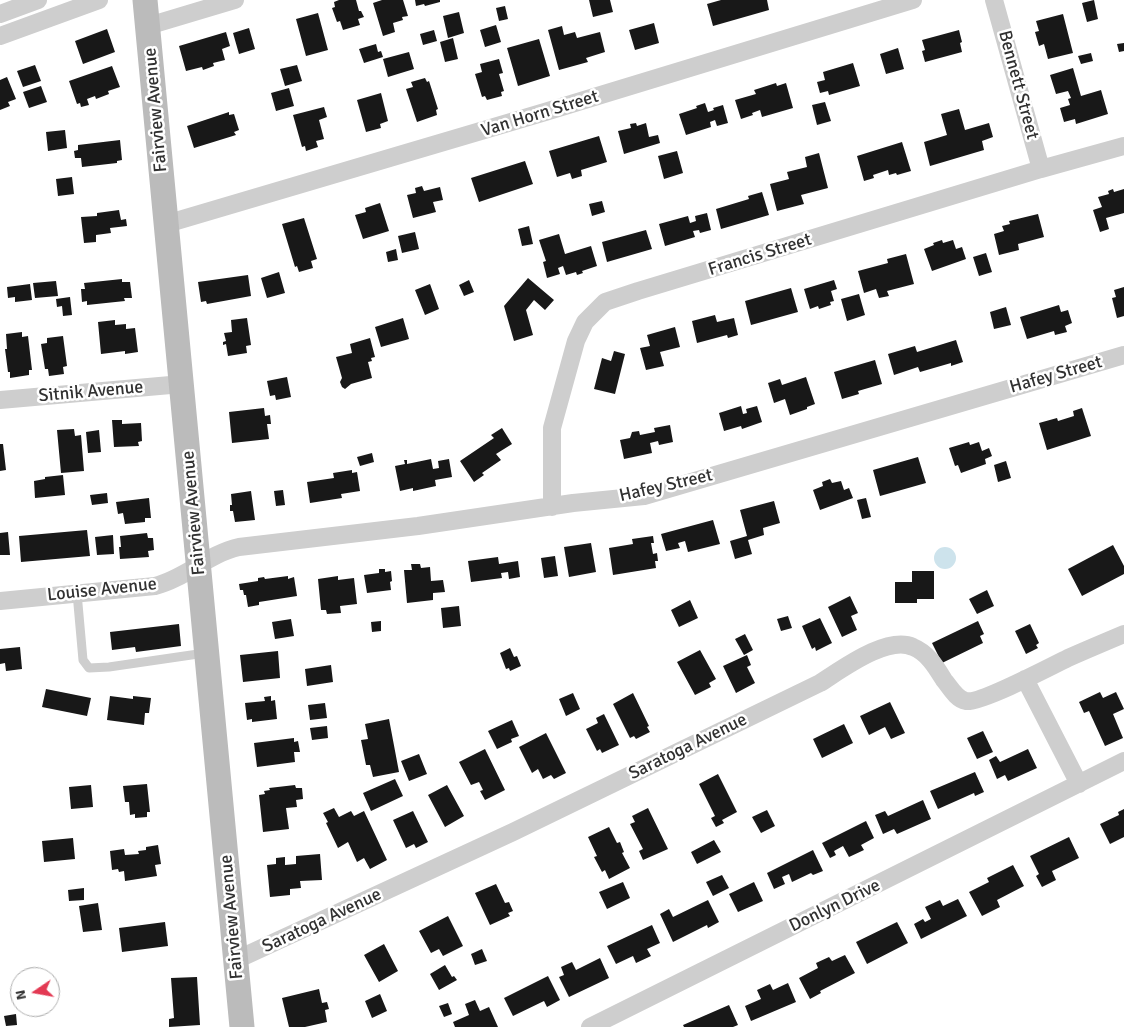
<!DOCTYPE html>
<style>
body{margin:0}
#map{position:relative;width:1124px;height:1027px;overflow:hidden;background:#fff;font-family:Signika,sans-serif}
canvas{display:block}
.north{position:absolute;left:10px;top:967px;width:50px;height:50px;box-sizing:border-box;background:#fff;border:1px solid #adadad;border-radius:50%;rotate:258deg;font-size:14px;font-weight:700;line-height:20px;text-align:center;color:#313131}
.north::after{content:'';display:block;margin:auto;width:18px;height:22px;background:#e33953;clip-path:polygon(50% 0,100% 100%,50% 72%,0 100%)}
</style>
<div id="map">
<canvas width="1124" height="1027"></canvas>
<div class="north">N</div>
</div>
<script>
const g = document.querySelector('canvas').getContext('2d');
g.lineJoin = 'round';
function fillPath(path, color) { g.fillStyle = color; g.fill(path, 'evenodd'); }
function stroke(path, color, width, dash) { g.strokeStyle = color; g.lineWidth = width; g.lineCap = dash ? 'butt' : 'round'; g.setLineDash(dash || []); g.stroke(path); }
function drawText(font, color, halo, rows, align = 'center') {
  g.font = font + ' Signika,sans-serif'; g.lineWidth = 5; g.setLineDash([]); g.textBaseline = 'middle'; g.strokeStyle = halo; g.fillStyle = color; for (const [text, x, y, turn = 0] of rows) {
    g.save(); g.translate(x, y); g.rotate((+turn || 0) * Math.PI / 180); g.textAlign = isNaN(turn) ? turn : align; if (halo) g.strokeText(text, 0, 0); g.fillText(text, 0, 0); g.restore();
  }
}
const water = new Path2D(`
 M934 558a11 11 0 1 1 22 0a11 11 0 1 1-22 0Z`);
const building = new Path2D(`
 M339,0H356L359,11H361L364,17L358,19L360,25L343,30L340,21L337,22L332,8L335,7L334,2Z
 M382,0H403L408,16L402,17L403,20L393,23L395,32L383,36L373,3Z
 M415,0H440V2L425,6L424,4L416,6Z
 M589,0H610L613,12L593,17Z
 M721,0H767L769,10L713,26L707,4Z
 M1094,0L1098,19L1087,22L1082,3Z
 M505,6L508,19L499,21L496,8Z
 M459,12L464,33L448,38L443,16Z
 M318,13L328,50L306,56L296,19Z
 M1063,14L1073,53L1048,59L1044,44L1039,46L1035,32L1039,31L1036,21Z
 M654,23L659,43L635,50L629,30Z
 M496,25L501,42L485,47L480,30Z
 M562,26L564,35L575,32L577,38L600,32L605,52L586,58L588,62L559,70L548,30Z
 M249,28L255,49L239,54L233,33Z
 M107,29L115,52L83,64L75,41Z
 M434,30L437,41L423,45L420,34Z
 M959,30L962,42L960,43L962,52L925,62L922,51L925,50L922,40Z
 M226,32L230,46L222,49L225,60L213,63L214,66L203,70L202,67L186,71L179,46Z
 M453,38L458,59L445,62L440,42Z
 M539,39L550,76L518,86L507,48Z
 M1124,43V51L1119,52L1117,44Z
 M376,44L378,52L381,51L383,57L364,63L359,49Z
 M898,48L904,69L886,74L880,54Z
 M409,52L414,69L388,77L383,59Z
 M1091,53L1093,61L1081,64L1078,56Z
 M499,59L503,73L499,74L504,91L501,92L502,96L487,100L485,96L482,97L475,74L482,72L480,64Z
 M853,63L860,86L829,95L828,91L820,93L817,82L825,80L823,72Z
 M35,65L41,81L23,87L17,71Z
 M297,65L302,81L285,86L280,69Z
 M112,66L120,87L108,91L109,94L96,99L95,96L87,99L89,105L81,107L80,103L77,104L69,81Z
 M1073,68L1081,96L1101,90L1108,114L1076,124L1075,119L1064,122L1060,108L1070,105L1068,99L1071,98L1068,91L1056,94L1050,75Z
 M7,77L16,99L8,102L10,106L0,110V80Z
 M425,78L427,82L429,81L438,109L436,110L437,115L417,122L406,89L413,87L411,82Z
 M776,83L777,86L786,83L793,108L762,117L760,110L752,113L753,115L741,119L735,100L756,94L754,90Z
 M41,86L47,102L29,108L23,92Z
 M289,88L294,106L276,111L271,93Z
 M381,93L388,121L380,124L381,128L366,132L357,100Z
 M825,102L831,121L817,125L812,105Z
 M705,103L708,112L714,110L713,108L723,105L728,123L717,126L715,120L710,122L711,127L686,135L679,114L697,108L696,106Z
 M324,107L327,117L319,120L324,139L316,141L318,147L306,151L305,146L302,147L293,115Z
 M959,109L965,130L989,123L993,137L982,141L984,150L930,166L924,142L947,135L941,114Z
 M229,112V115L234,114L239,130L234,132L236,135L194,148L187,126Z
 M636,123L637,126L646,123L649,137L658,135L660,143L624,154L618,131L631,128L630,124Z
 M65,130L67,148L48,151L46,132Z
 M599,136L607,162L581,170L582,176L572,179L570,173L557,177L549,151Z
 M120,140L122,160L117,161V163L82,167L81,158H75L74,151L78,150V145Z
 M902,142L911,171L897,175L896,173L889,175L888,170L873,175L874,178L864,181L857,156Z
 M677,151L683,173L664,179L658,156Z
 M819,153L828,188L801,195L804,204L777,211L770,184L789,179L787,172L807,167L805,157Z
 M525,161L533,184L479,202L471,178Z
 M72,177L74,194L58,196L56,179Z
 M422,186L424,191L440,187L443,200L433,202L436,212L413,218L407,195L416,193L415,188Z
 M1113,189L1114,192L1124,189V213L1106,218L1109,229L1100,232L1093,210L1102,207L1098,197L1109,194L1108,191Z
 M762,192L769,215L721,229L716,209L749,199L748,196Z
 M602,201L605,212L592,216L589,204Z
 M380,203L389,231L363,239L355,215L366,212L365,208Z
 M119,210L121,220L126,219L127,226L110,228L111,233L96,235V242L84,243L81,217L97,216V213Z
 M707,213L711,230L700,233L699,230L693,231L695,237L665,246L659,224L688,216L690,223L696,221L695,216Z
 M1038,214L1044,237L1018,244L1019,250L999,255L994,234L1004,231L1002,226L1010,224L1009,221Z
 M304,218L317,259L311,261L313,268L299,272L297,266L295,267L282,224Z
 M529,226L533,244L522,246L518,229Z
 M646,230L652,249L607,262L602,242Z
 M415,232L419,249L402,253L398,236Z
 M559,234L565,254L591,246L597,266L582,271L583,273L577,275L576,272L566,275L563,266L558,268L560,274L547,278L543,262L546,261L539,240Z
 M942,240L943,243L953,240L956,249L962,247L966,259L932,271L924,249L934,245L933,243Z
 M396,249L398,260L388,262L386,252Z
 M986,253L992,272L979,276L973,257Z
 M906,254L914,284L887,291L889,296L879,298L876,289L864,293L858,271L888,263L887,259Z
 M279,272L285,293L267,298L261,278Z
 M248,275L251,296L207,304L206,301L201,302L198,282Z
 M528,278L554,300L545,310L534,300L526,310L533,335L514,341L504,306Z
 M122,279V282H130L132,298H124L125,301L87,305V301L82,302L81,289H85L84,283Z
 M469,280L474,292L464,296L459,285Z
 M834,280L837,289L831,291L834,301L830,302L831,305L819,309L818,306L810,309L804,289Z
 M56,281L58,296L35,298L33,283Z
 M30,284L32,300L15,302V297L8,298L7,287Z
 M430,284L439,309L425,315L415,290Z
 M1124,287V316L1117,318L1112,298L1116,297L1114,290Z
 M791,288L798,312L751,325L745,301Z
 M859,294L865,315L847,321L841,299Z
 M70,297L72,315L63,316L62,306L57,307L56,299Z
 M1059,305L1061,312L1068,310L1072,323L1065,326L1067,332L1055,335L1054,331L1027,339L1020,317Z
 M1006,307L1011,325L994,329L990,312Z
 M715,315L717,322L734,318L738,335L728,338L727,335L697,343L692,321Z
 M247,318L251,345L246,346L247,353L228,356L226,344L223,345V342L226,341L224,333L232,332L231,320Z
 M403,318L409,339L381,347L375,327Z
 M115,320V325L126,324V329L135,328L138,352L125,354V351L101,354L98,322Z
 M675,327L680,347L660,352L664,366L646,370L640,348L650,346L647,335Z
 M22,332V337L28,336L32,370H29V375L10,378V372H8L5,349H7L6,334Z
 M63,336L67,366L63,367L64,374L49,376L48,369H45L41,344L47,343V338Z
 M370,338L375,357L371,358L372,361L368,362L372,378L351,384L345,389L342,387L340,382L342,378L336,357L352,353L350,344Z
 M956,340L963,362L951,366V363L920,372L918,367L894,375L888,354L915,346L917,352Z
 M614,351L625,354L615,394L594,389L602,358L611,361Z
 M875,360L882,384L858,391L859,394L842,399L834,372Z
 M287,377L291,397L276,400L275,395L270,396L267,381Z
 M806,377L815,404L807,407V409L790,415L785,399L774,403L768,383L780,379L782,385Z
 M741,406L743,414L747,413L746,409L757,406L762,422L742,429L741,426L724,431L719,413Z
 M264,408L265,416L270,415L271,424H267L269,439L232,443L229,412Z
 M1082,408L1091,436L1047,450L1039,423L1057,418L1058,421L1074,416L1073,411Z
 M112,420H122V424L141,423L142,441L138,442L139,446L114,447Z
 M670,425L673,442L659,445L658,441L650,443L652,453L624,459L620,440L630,438L632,432L639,431L640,435L655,432L654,428Z
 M502,428L512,444L496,454L501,460L482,473L484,475L474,482L460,461L494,438L491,435Z
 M74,429L75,436L81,435L84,471L61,473L57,430Z
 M99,430L101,452L88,453L86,432Z
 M969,442L970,445L979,442L982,451L989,448L992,456L985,459L986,464L961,473L958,465L955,466L949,448Z
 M0,444H3L6,470L0,471Z
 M372,453L374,462L360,466L357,457Z
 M918,457L926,483L880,496L873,470Z
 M431,459L433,469L439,468L438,461L449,459L452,477L435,480L436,486L413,491V488L400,491L395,466L405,464L404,460H407V464Z
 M1006,461L1011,478L998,482L994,465Z
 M352,470V473L357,472L360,491L341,494L342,498L310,503L307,482L334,478L333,473Z
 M63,475L65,495L35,498L34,481L45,479V477Z
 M830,479L832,483L841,481L844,490L849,488L853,498L820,510L813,490L823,486L822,482Z
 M283,490L285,505L276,506L274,491Z
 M251,491L255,520L235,522L233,511H230V505H232L231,494Z
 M107,493L108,503L92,505L90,495Z
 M149,498L151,518H145V522L125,524L123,513L118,514L116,502Z
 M866,498L871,517L862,519L857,500Z
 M774,501L780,523L763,528L764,535L748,540L752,554L735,559L730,541L747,536L740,510Z
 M713,520L720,544L688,552L685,541L678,543L680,548L666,551L661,534Z
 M87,530L90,556L21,562L19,536Z
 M8,532L10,555H0V533Z
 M147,533L148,538H153L154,550L148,551L149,557L120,559L119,547H121L120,536Z
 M113,535L114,554L97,555L95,537Z
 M653,536L654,543H651L653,554L657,553L658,561H655L656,568L613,575L609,548L633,544L632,539Z
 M591,543L596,572L569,577L564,547Z
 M1113,545L1124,566V574L1082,596L1068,569Z
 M555,556L558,576L544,578L541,558Z
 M498,557L499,564L518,561L520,577L509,579L508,572L501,573L502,578L471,582L468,561Z
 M411,564H420L421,568L430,567L431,581L443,580L445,592L433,593V600L407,603L404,570H412Z
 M379,569H385V572L391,571L392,581L390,582L391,590L367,593L364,575L379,573Z
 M912,571H934V599H917V603H895V582H912Z
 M288,576V579L294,577L297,596L259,602V605L248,607L246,595H244L243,590H240L239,584L258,581V578L264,577L265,579Z
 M338,576V580L354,578L357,604L340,606L341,613L327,614L326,610H321L318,579Z
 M987,590L994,606L977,614L969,599Z
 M850,596L858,613L851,616L857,630L842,637L828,607Z
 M690,600L698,618L679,627L671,610Z
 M459,606L461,626L443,628L441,608Z
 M788,616L792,628L781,631L777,619Z
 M820,618L832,643L816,651L815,647L812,649L802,626Z
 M291,619L294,636L275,639L272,622Z
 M381,621V631L372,632L371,622Z
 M978,621L984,634L980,636L983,643L942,663L932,643Z
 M179,624L181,646L136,652L135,647L112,650L110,632Z
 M1030,624L1039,643L1036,645L1038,648L1026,654L1015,631Z
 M745,634L753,650L744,655L735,639Z
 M20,647L22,669L6,671L5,663L0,664V649Z
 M510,648L514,657L517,656L521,666L510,671L509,668L506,669L500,653Z
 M700,650L716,679L709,683L711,687L695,695L677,662Z
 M278,651L280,678L243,682L240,655Z
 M747,655L751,665L747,667L755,683L736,693L723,666Z
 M331,665L333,682L307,686L305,669Z
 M46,689L91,698L87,716L42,707Z
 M1100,692L1103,698L1116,692L1124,709L1113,714L1123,738L1105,746L1089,711L1084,713L1079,702Z
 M573,693L580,709L566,716L559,699Z
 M633,693L649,726L647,727L650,732L636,739L634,736L630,738L613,704Z
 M110,696L133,699V696L151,698L149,713H145L144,725L107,720Z
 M271,696V701L275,700L277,719L252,722V719L247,720L245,703L265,701L264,697Z
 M890,702L905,733L891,739L885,727L869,735L860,716Z
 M325,703L327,718L310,720L308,705Z
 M604,714L619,745L602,753L600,749L597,751L586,729L598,723L596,718Z
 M389,719L399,772L373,777L370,765H366L361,740L368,739L365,724Z
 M512,720L519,736L511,739L512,742L497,749L488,731Z
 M844,724L853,743L822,758L813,739Z
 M327,726L328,738L312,740L310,728Z
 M983,731L993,752L977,759L967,738Z
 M546,733L566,773L554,779L551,775L543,779L538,769L532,773L519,747Z
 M294,738V742L298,741L300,752H294L295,762L257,767L254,743Z
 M485,749L505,790L485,800L480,791L483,790L479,782L471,785L459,762Z
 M1028,749L1037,768L1008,781L1005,775L997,779L989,760L996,756L1000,762Z
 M419,754L427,774L409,781L401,761Z
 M975,772L984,792L975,796L974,793L938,809L930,791Z
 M718,774L737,812L722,820L724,823L716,827L711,818L715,816L699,784Z
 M395,779L403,796L371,811L363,793Z
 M147,784L150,812H147V817L135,818V814L130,815L129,802H125L123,786Z
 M91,785L93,807L71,809L69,787Z
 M295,785L296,788H302L303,799L296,800L297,807L286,808L289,829L263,832L259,795L265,794L264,791L270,790L269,788Z
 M447,785L464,816L445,827L428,795Z
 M923,800L931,819L897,834L894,829L883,834L875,815L885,811L888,816Z
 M334,808L339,817L351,811L354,816L364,811L387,860L370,869L364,858L357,862L348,842L338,848L326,823L328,822L323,813Z
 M648,808L668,849L643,860L639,851L643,849L630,824L635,822L632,816Z
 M1124,809V837L1110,844L1100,824L1119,815L1118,812Z
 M767,810L775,826L761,833L752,817Z
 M413,811L428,842L416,848L414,844L406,848L393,820Z
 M866,821L874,838L861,845L864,850L849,857L843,846L834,851L836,855L830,858L822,843Z
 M609,827L617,843L620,842L624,852L622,853L630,868L609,879L605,870L602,872L594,857L597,856L588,837Z
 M1069,837L1079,858L1052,871L1056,880L1042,887L1036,876L1039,874L1030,856Z
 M73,838L75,859L44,862L42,841Z
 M714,840L721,852L697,864L691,852Z
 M158,845L161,864L155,865L157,876L125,881L124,871L119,872L118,869L112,870L110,851L124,849L125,855L139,854L138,851L146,850V847Z
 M813,850L823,871L813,875L811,873L792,882L789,874L782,877L785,884L774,889L767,873Z
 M320,854L322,880L300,881L301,888L290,889V895L270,897L267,865L276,864V858L285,857V865L296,864V856Z
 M1013,865L1024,886L997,900L1000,907L982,916L969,892L989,882L987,878Z
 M722,875L729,888L713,896L706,882Z
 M623,882L630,898L607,909L599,892Z
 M754,882L763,901L738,912L729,894Z
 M496,884L505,903L509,902L513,911L508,913L510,916L490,925L475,893Z
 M84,888V900L69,901L68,890Z
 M958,899L967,916L921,939L914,924L923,919L925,922L931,919L925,907L940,900L943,906Z
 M708,900L719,922L708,928L707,925L673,942L660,914L669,909L673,917Z
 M98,903L102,930L83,932L79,906Z
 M448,916L463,946L443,956L439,949L431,953L419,931Z
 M165,922L168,946L122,952L119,928Z
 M897,922L908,943L867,964L856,942Z
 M652,925L660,943L647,949L651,956L636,963L633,956L616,964L607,946Z
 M384,944L398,971L379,982L364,955Z
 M482,949L487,961L475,965L471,954Z
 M845,955L855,973L820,991L821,993L810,999L799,978L818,968L816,963L829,957L832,961Z
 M600,958L609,978L569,997L559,977L564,975L561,967L572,962L576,970Z
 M445,965L452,977L454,976L457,980L439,990L430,974Z
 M548,976L560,1000L547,1007L544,1001L513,1016L504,998Z
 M197,977L200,1025L169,1027V1019L174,1018L171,978Z
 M788,983L796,1002L751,1021L745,1006L761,999L757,990L770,984L773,990Z
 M319,989L322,1003L327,1002L329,1009L325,1010L327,1022L305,1027H289L282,998Z
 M380,994L387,1011L372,1018L365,1001Z
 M475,1000L480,1011L489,1007L498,1027H455L453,1022L469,1015L465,1004Z
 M448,1003L452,1014L444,1017L439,1006Z
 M729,1005L738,1025L733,1027H684L683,1025Z
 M16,1014L17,1025L6,1026L4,1016Z`);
const lane = new Path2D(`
 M77,593L83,660L89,668L109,667L205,653`);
const street = new Path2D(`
 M994,0L1041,169
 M0,14L38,0
 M148,26L235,0
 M0,36L99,0
 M166,224L545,112L913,0
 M0,400L182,384
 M552,507V428L576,341L585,322L605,302L638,291L1041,169L1124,146
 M0,601L155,586C186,578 208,554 239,547L418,526L573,503L644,496L1124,355
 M1025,679L1079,784
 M236,960L513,832L820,683C841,670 887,635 913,647C928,653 936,667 944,680C950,687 956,699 966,701C979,704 1052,666 1068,658C1086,650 1105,642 1124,634
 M590,1027L1124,761`);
const secondary = new Path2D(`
 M145,0L242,1027`);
const streetNames = [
 ["Bennett Street",1018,85,75],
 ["Fairview Avenue",156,110,-95],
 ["Van Horn Street",540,114,-17],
 ["Francis Street",760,255,-17],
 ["Hafey Street",1056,375,-16],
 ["Sitnik Avenue",91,392,-5],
 ["Hafey Street",666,486,-13],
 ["Fairview Avenue",194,513,-95],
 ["Louise Avenue",102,590,-6],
 ["Saratoga Avenue",688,747,-26],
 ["Donlyn Drive",835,906,-26],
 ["Fairview Avenue",232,917,-95],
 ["Saratoga Avenue",322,921,-25]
];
fillPath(water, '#cde3ec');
fillPath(building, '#181818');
stroke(lane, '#cecece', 9);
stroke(street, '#cecece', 18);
stroke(secondary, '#bbb', 25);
drawText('18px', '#313131', '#fff', streetNames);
</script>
